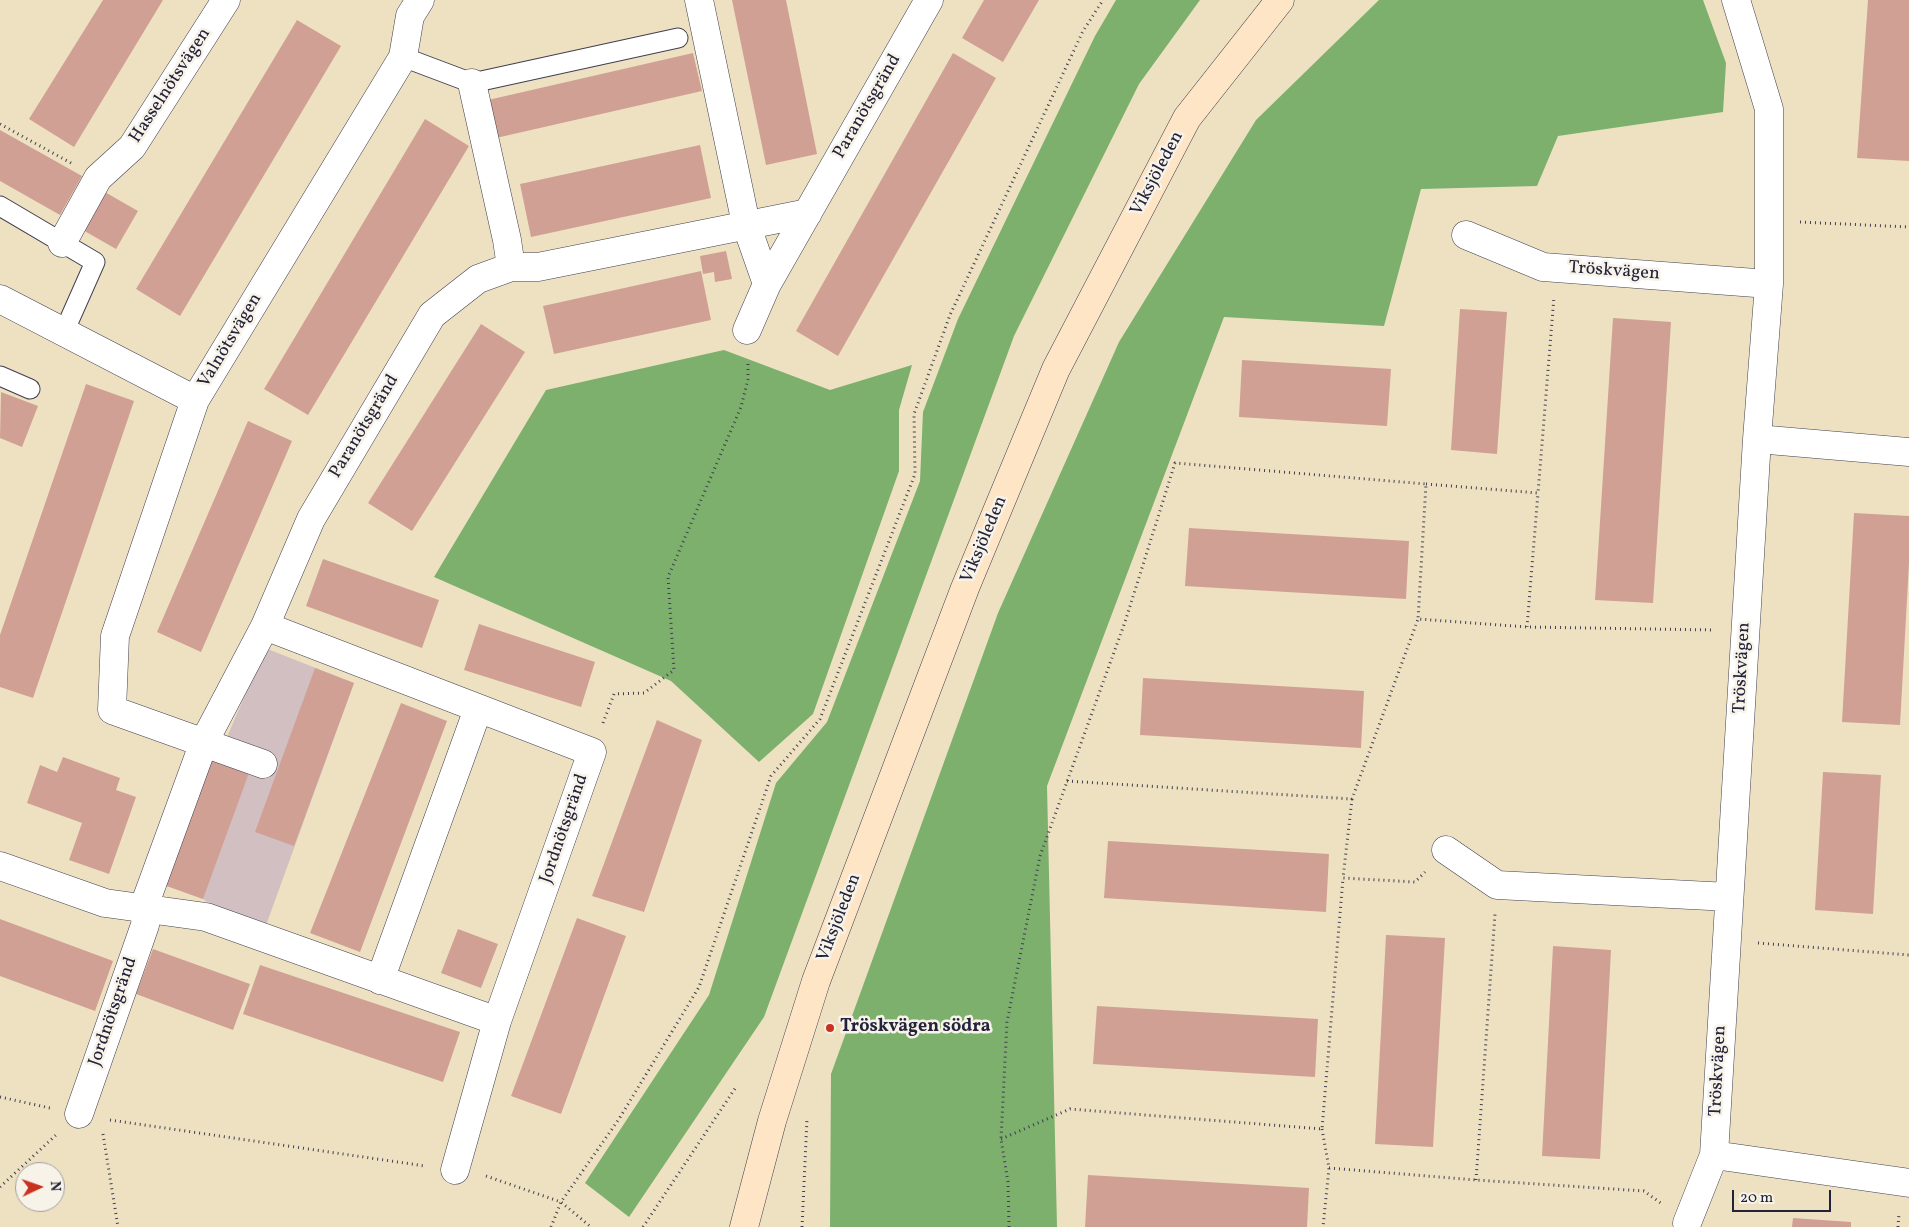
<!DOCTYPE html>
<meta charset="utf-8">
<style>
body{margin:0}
#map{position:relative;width:1909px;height:1227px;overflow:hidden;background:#eee1c1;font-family:Vollkorn,serif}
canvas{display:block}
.north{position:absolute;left:15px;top:1162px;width:50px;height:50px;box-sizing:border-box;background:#f7f3e8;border:1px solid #a29fa3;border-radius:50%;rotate:87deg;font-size:14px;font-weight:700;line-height:20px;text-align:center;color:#22223b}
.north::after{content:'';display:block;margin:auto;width:18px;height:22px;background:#c8321e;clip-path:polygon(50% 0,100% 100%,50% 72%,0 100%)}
.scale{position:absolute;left:1732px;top:1190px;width:99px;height:22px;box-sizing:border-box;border:2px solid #22223b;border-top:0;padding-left:6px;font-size:15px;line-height:18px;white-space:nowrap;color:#22223b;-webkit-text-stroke:4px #f7f3e8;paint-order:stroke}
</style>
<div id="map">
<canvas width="1909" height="1227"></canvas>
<div class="north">N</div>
<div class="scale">20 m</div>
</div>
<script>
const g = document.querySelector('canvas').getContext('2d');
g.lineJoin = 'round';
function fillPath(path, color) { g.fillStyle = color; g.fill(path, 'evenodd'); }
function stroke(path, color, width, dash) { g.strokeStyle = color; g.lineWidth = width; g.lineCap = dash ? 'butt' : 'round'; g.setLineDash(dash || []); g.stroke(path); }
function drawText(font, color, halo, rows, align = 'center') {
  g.font = font + ' Vollkorn,serif'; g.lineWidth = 5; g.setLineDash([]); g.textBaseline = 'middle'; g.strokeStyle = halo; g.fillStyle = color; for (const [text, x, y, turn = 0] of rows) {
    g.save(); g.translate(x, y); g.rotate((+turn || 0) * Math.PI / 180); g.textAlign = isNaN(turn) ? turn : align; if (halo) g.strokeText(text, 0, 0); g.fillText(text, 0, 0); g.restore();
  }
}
const industrial = new Path2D(`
 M265,648L354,683L265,928L226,914L203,899L164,885Z`);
const forest = new Path2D(`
 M1116,0H1200L1139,84L1014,336L764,1017L629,1217L585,1183L709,995L776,783L827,722L920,481L923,412L958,319L1095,36Z
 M1379,0H1703L1726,63L1723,112L1558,136L1537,186L1421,189L1384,326L1224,317L1047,786L1057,1227H830L831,1074L998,613L1119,342L1256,120Z
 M724,350L830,390L912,365L899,410V471L813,714L759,762L671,681L434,577L546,390Z`);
const building = new Path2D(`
 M103,0H163L74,147L29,119Z
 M732,0H786L817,154L766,165Z
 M984,0H1039L1003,62L962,38Z
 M1868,0H1909V161L1857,158Z
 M297,20L341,46L180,316L136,289Z
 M693,53L702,91L496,138L488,100Z
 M953,53L996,78L838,356L796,331Z
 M425,119L469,146L308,415L264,389Z
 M0,130L82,176L60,215L0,181Z
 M700,145L711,198L531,237L520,184Z
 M103,191L138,211L116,249L81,229Z
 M726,251L732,279L715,282L714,272L703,274L700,256Z
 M701,271L711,320L554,354L543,306Z
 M1460,309L1507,312L1497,454L1451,450Z
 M1613,318L1671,322L1653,603L1595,600Z
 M481,324L525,352L412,531L368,503Z
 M1242,360L1391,369L1387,426L1239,417Z
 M86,384L134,401L33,698L0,687V635Z
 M1,392L38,406L22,447L0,438Z
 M248,421L292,441L201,652L157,632Z
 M1854,513L1909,516V563L1900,725L1842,722Z
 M1189,528L1409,541L1406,599L1185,586Z
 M323,559L439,600L422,648L306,606Z
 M479,624L595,662L581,707L464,670Z
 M315,668L354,683L294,846L255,832Z
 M1143,678L1364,691L1361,748L1140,735Z
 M401,703L447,721L360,952L310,933Z
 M657,720L702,740L644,912L592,896Z
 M211,756L250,770L203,899L164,885Z
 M63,757L120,778L116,790L136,797L109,874L69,860L82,823L27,803L40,765L57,772Z
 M1823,772L1881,775L1873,914L1815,910Z
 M1108,841L1329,854L1326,912L1104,898Z
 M577,918L626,936L561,1114L511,1096Z
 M0,919L113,961L95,1011L0,976Z
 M458,929L498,944L481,988L441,973Z
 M1386,935L1445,938L1433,1147L1375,1144Z
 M1553,946L1611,950L1600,1159L1542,1156Z
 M153,949L250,984L233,1030L136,994Z
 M260,965L460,1032L443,1082L243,1014Z
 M1097,1006L1318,1019L1315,1077L1093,1064Z
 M1088,1175L1309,1188L1307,1227H1085Z
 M1793,1218L1851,1222V1227H1792Z`);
const path = new Path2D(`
 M0,124L71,163
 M1800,222L1909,227
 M1426,484L1538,493L1554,297
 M1527,627L1538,493
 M603,723L614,694L644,693L674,670L668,577L741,407L748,379V361
 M1067,781L1352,799L1418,619
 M1352,799L1343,878L1415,882L1425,872
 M1758,943L1909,955
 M0,1097L50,1108
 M110,1120L425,1166
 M1322,1129L1329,1168L1323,1227
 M103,1134L118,1227
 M1001,1139L1070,1109L1322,1129L1343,878
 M1329,1168L1476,1180L1644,1191L1662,1204
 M486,1176L561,1202L591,1227
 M1476,1180L1495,914
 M0,1187L56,1135
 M551,1227L561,1202L619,1119L699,987L771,776L820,719L915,474L914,414L950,315L1083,31L1103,0
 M643,1227L736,1087
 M802,1227L807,1119
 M1009,1227L1008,1182L1001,1139L1007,1022L1040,856L1125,622L1175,463L1426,484L1418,619L1527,627L1714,630
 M1898,1227L1899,1213`);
const lane = new Path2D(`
 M403,57L472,83L678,38
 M0,206L95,262L64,332
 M0,376L30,389`);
const street = new Path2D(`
 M699,0L746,224L767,284
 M472,83L507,240L511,267H538L808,213
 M1466,235L1543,267L1769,284
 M62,243L98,178L132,147L226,0
 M0,299L195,400
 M747,330L767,284L929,0
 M1757,439L1909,452
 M265,626L592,752L497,1021L455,1170
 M263,764L112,710L115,636L195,400L403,57L410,16L420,0
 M1446,850L1497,885L1729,897
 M0,866L105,903L206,917L497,1021
 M380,980L478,709
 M79,1114L145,925L147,898L204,742L265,626L311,519L432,315L478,279L511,267
 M1714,1155L1909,1183
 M1687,1223L1714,1155L1757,439L1769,284V109L1736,0`);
const secondary = new Path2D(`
 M744,1227L772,1121L816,981L965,588L1056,369L1187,118L1280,0`);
const markers = [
 [830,1028,5,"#c8321e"]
];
const streetNames = [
 ["Hasselnötsvägen",171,86,-57],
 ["Paranötsgränd",868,107,-60],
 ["Viksjöleden",1158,174,-62],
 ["Tröskvägen",1614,272,4],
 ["Valnötsvägen",231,341,-59],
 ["Paranötsgränd",365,427,-59],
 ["Viksjöleden",985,540,-67],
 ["Tröskvägen",1743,668,-87],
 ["Jordnötsgränd",565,829,-71],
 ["Viksjöleden",840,918,-69],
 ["Jordnötsgränd",114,1012,-71],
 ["Tröskvägen",1719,1071,-87]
];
const poiNames = [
 ["Tröskvägen södra",840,1028]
];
fillPath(industrial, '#d2bfc1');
fillPath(forest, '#7cb06c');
fillPath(building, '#d1a094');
stroke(lane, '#413f4f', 21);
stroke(street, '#413f4f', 29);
stroke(secondary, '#413f4f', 29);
stroke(path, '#413f4f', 3, [1, 4]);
stroke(lane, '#fff', 19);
stroke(street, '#fff', 28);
stroke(secondary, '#fde5c5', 28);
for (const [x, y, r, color] of markers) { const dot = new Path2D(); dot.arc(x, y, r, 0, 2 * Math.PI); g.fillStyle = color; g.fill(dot); stroke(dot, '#f7f3e8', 2); }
drawText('18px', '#22223b', '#f7f3e8', streetNames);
drawText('bold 18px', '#22223b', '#f7f3e8', poiNames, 'left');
</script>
